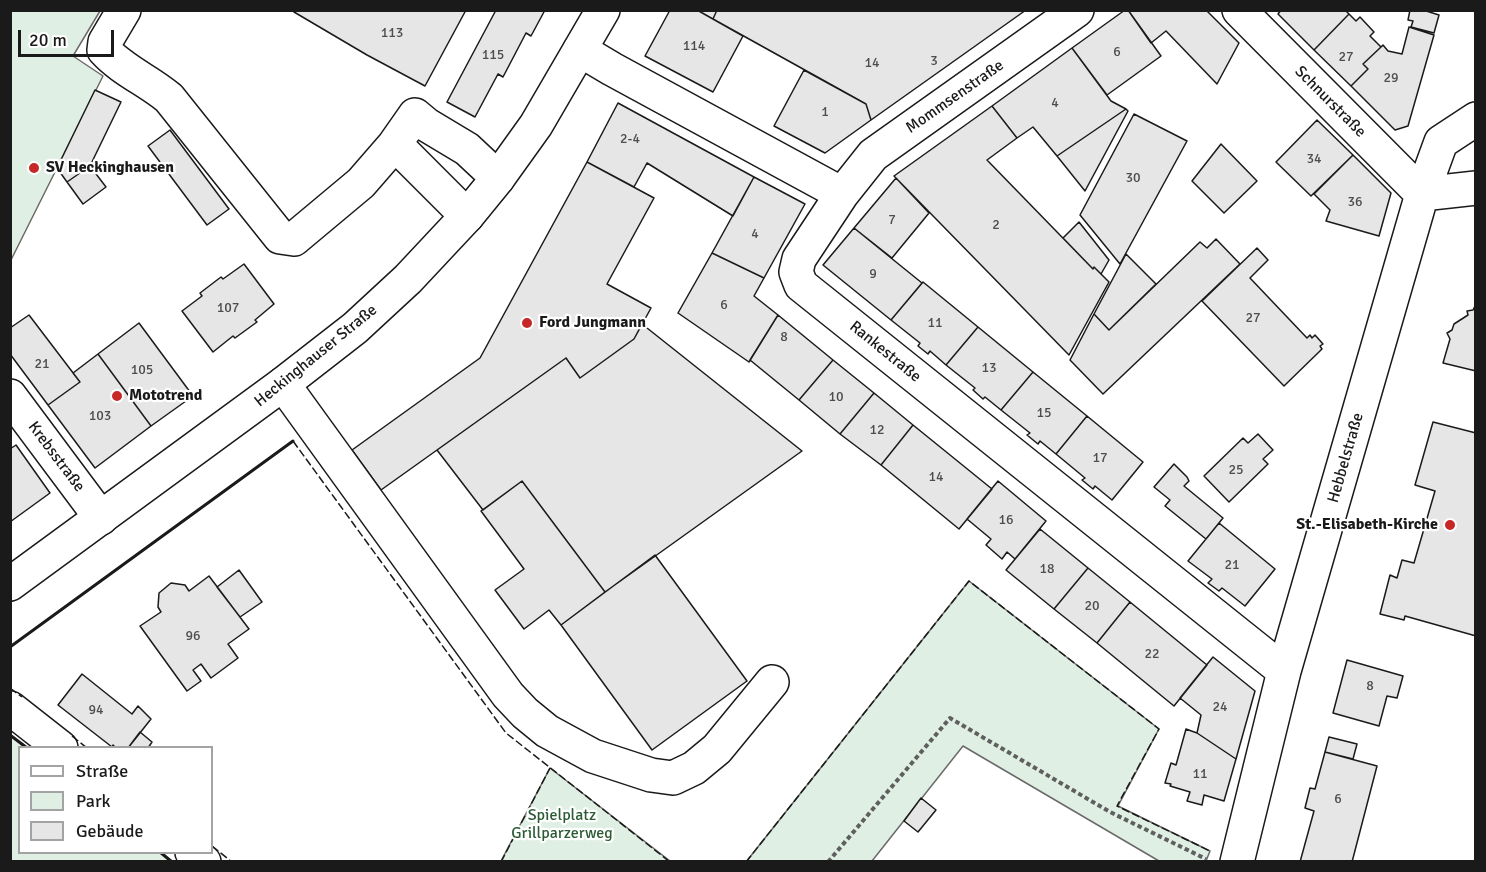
<!DOCTYPE html>
<meta charset="utf-8">
<style>
body{margin:0}
#map{position:relative;width:1486px;height:872px;overflow:hidden;background:#fff;font-family:Signika,sans-serif}
canvas{display:block}
.frame{position:absolute;inset:0;border:12px solid #1a1a1a;pointer-events:none}
.legend{position:absolute;left:18px;top:746px;width:195px;height:108px;box-sizing:border-box;background:#fff;border:2px solid #a3a3a3;margin:0;padding:8px 10px;list-style:none;font-size:18px;color:#1a1a1a}
.legend li{display:flex;align-items:center;gap:12px;height:30px}
.legend b{width:30px;border:2px solid #a3a3a3}
.scale{position:absolute;left:18px;top:30px;width:96px;height:27px;box-sizing:border-box;border:3px solid #1a1a1a;border-top:0;padding-left:8px;font-size:18px;line-height:21px;white-space:nowrap;color:#1a1a1a;-webkit-text-stroke:4px #fff;paint-order:stroke}
</style>
<div id="map">
<canvas width="1486" height="872"></canvas>
<div class="frame"></div>
<ul class="legend">
<li><b style="height:8px;background:#fff"></b>Straße</li>
<li><b style="height:16px;background:#e0efe3"></b>Park</li>
<li><b style="height:16px;background:#e6e6e6"></b>Gebäude</li>
</ul>
<div class="scale">20 m</div>
</div>
<script>
const g = document.querySelector('canvas').getContext('2d');
g.lineJoin = 'round';
function fillPath(path, color) { g.fillStyle = color; g.fill(path, 'evenodd'); }
function stroke(path, color, width, dash) { g.strokeStyle = color; g.lineWidth = width; g.lineCap = dash ? 'butt' : 'round'; g.setLineDash(dash || []); g.stroke(path); }
function drawText(font, color, halo, rows, align = 'center') {
  g.font = font + ' Signika,sans-serif'; g.lineWidth = 4.5; g.setLineDash([]); g.textBaseline = 'middle'; g.strokeStyle = halo; g.fillStyle = color; for (const [text, x, y, turn = 0] of rows) {
    g.save(); g.translate(x, y); g.rotate((+turn || 0) * Math.PI / 180); g.textAlign = isNaN(turn) ? turn : align; if (halo) g.strokeText(text, 0, 0); g.fillText(text, 0, 0); g.restore();
  }
}
const green = new Path2D(`
 M10,11H100L73,56L103,76L11,260Z
 M969,581L1159,729L1118,806L1210,851L1206,861H1159L963,746L872,861L746,862Z
 M10,735L27,747L20,748V852L160,853L172,861H11Z
 M550,768L670,861H501Z`);
const building = new Path2D(`
 M295,10H466L425,86L367,55L294,12Z
 M496,10H545L531,36L526,33L503,77L498,74L475,117L447,102Z
 M670,10H697L743,36L713,92L645,56Z
 M697,10H717L713,19Z
 M717,10H1026L871,120L866,104L713,19Z
 M1125,10H1128L1161,56L1107,95L1072,48Z
 M1128,10H1206L1239,43L1217,84L1166,31L1151,43Z
 M1281,10H1345L1349,14L1314,50L1278,14Z
 M1410,10H1423L1439,15L1434,33L1411,27L1413,21L1408,20Z
 M1349,14L1356,21L1360,17L1374,32L1370,36L1381,47L1363,64L1368,69L1351,86L1314,50Z
 M1409,27L1434,35L1408,126L1395,130L1351,86L1368,69L1363,64L1381,47L1383,45L1388,51L1402,54Z
 M1072,48L1111,101L1126,109L1057,156L1033,127L1017,138L992,106Z
 M804,70L866,104L871,120L825,153L774,126Z
 M95,90L121,102L90,166L67,182L57,168Z
 M618,103L754,177L733,216L647,163L634,187L587,162Z
 M992,106L1017,138L987,160L1093,269L1094,267L1109,282L1069,355L894,176Z
 M1126,109L1128,111L1085,191L1057,156Z
 M1134,114L1187,141L1120,264L1080,215Z
 M1317,120L1353,155L1311,196L1276,162Z
 M170,130L229,209L207,225L148,146Z
 M1221,144L1257,181L1224,213L1192,181Z
 M1353,155L1391,193L1379,236L1326,221L1330,210L1314,194Z
 M587,162L654,198L607,284L651,308L634,339L580,378L566,358L381,490L352,450L480,358Z
 M90,166L106,187L83,204L67,182Z
 M754,177L805,204L764,278L712,253Z
 M896,178L929,213L892,258L854,228Z
 M1079,222L1109,260L1101,274L1094,267L1093,269L1063,238Z
 M854,228L922,283L891,320L823,265Z
 M1216,239L1240,264L1103,394L1070,360L1094,314L1109,330L1200,242L1207,248Z
 M1257,248L1268,260L1250,278L1307,338L1310,335L1312,338L1315,335L1323,344L1320,346L1322,349L1284,386L1202,301Z
 M712,253L764,278L754,296L778,315L749,362L678,313Z
 M1126,254L1156,284L1109,330L1094,314Z
 M244,264L274,304L255,320L257,322L235,338L233,336L213,352L182,311L202,296L200,293L221,277L223,279Z
 M923,282L978,327L946,365L930,351L928,354L918,346L920,343L891,320Z
 M1476,304V371L1443,363L1450,339L1447,333L1452,330L1454,324L1468,315L1467,311L1473,310Z
 M29,315L80,382L48,405L10,354V328Z
 M778,315L833,360L799,400L750,360Z
 M139,323L193,396L151,426L98,354Z
 M642,324L802,451L605,592L522,481L483,510L437,450L566,358L580,378L634,339Z
 M978,327L1033,372L1001,410L985,397L983,399L973,390L975,388L946,365Z
 M98,354L151,426L95,468L48,405L80,382L73,373Z
 M833,360L874,393L840,434L799,400Z
 M1033,372L1087,416L1056,454L1040,441L1038,444L1027,435L1030,433L1001,410Z
 M874,393L913,425L881,465L840,434Z
 M1087,416L1143,462L1112,500L1095,486L1093,489L1082,480L1085,478L1056,454Z
 M1433,422L1476,433V636L1405,616L1404,620L1380,614L1390,575L1397,578L1402,560L1414,563L1435,491L1415,485Z
 M913,425L992,489L959,529L881,465Z
 M1258,434L1273,450L1263,459L1268,464L1229,502L1204,476L1243,438L1248,443Z
 M16,445L50,493L10,522V449Z
 M1174,464L1187,477L1189,481L1184,486L1223,518L1206,539L1165,506L1170,500L1154,487Z
 M522,481L605,592L561,625L549,610L524,629L495,590L524,569L481,511Z
 M998,481L1046,521L1015,559L1007,552L1002,559L986,545L991,539L967,519Z
 M1219,523L1275,569L1245,606L1222,588L1219,591L1208,583L1212,579L1188,561Z
 M1040,529L1088,568L1054,609L1006,570Z
 M655,555L747,681L652,750L561,625Z
 M1088,568L1130,602L1097,643L1054,609Z
 M239,570L262,602L240,617L217,587Z
 M209,576L249,629L228,644L238,658L211,678L201,664L193,670L201,681L187,691L140,626L161,612L158,607L159,593L171,583L185,585L189,591Z
 M1130,602L1207,665L1174,706L1097,643Z
 M1213,657L1255,691L1236,759L1197,733L1201,715L1180,698Z
 M1347,660L1403,676L1397,698L1387,696L1379,726L1333,713Z
 M82,674L132,714L138,706L151,719L128,748H116L113,745L112,747L58,705Z
 M1186,729L1197,733L1236,759L1224,801L1204,795L1202,805L1187,801L1190,792L1170,786L1171,784L1165,783L1171,763L1176,765Z
 M140,732L152,742L148,748H128Z
 M1329,737L1357,744L1353,759L1325,752Z
 M1325,752L1377,766L1352,862H1300L1314,811L1305,808L1310,788L1315,789Z
 M921,798L936,810L918,832L904,821Z`);
const path = new Path2D(`
 M828,862L950,718L1110,812L1206,859`);
const minor = new Path2D(`
 M124,10L105,42L104,50C122,70 149,81 169,98L280,237L294,239L361,183L394,145L415,115L427,125L467,149L498,178
 M1077,10L873,155L842,194L799,259L796,272L801,285L1284,671
 M1239,10L1422,194
 M580,50L612,69L842,194
 M394,145L404,153L467,216
 M1422,194L1476,188
 M283,384L508,695L525,713L547,731L593,756L651,775L673,778L694,768L717,749L772,682
 M10,396L101,518
 M10,708L61,748
 M192,852L204,862
 M1237,862L1284,671L1422,194L1441,142L1476,119`);
const major = new Path2D(`
 M10,584L283,384L355,328L408,279L467,216L498,178L536,125L603,10`);
const fence = new Path2D(`
 M293,441L506,733L670,862
 M10,688L22,697
 M72,736L87,748
 M212,846L232,862
 M501,862L550,768
 M746,862L969,581L1159,729L1117,806L1210,851`);
const wall = new Path2D(`
 M10,647L293,441
 M10,735L27,748
 M160,852L172,862`);
const markers = [
 [34,168,6,"#c62828"],
 [527,323,6,"#c62828"],
 [117,396,6,"#c62828"],
 [1450,525,6,"#c62828"]
];
const numberNames = [
 ["113",392,33],
 ["114",694,46],
 ["6",1117,52],
 ["115",493,55],
 ["27",1346,57],
 ["3",934,61],
 ["14",872,63],
 ["29",1391,78],
 ["4",1055,103],
 ["1",825,112],
 ["2-4",630,139],
 ["34",1314,159],
 ["30",1133,178],
 ["36",1355,202],
 ["7",892,220],
 ["2",996,225],
 ["4",755,234],
 ["9",873,274],
 ["6",724,305],
 ["107",228,308],
 ["27",1253,318],
 ["11",935,323],
 ["8",784,337],
 ["21",42,364],
 ["13",989,368],
 ["105",142,370],
 ["10",836,397],
 ["15",1044,413],
 ["103",100,416],
 ["12",877,430],
 ["17",1100,458],
 ["25",1236,470],
 ["14",936,477],
 ["16",1006,520],
 ["21",1232,565],
 ["18",1047,569],
 ["20",1092,606],
 ["96",193,636],
 ["22",1152,654],
 ["8",1370,686],
 ["24",1220,707],
 ["94",96,710],
 ["11",1200,774],
 ["6",1338,799]
];
const streetNames = [
 ["Mommsenstraße",955,97,-35],
 ["Schnurstraße",1330,102,45],
 ["Rankestraße",885,352,39],
 ["Heckinghauser Straße",316,356,-39],
 ["Krebsstraße",56,457,53],
 ["Hebbelstraße",1346,458,-74]
];
const poiNames = [
 ["SV Heckinghausen",46,168],
 ["Ford Jungmann",539,323],
 ["Mototrend",129,396],
 ["St.-Elisabeth-Kirche",1438,525,"right"]
];
const parkNames = [
 ["Spielplatz",562,816],
 ["Grillparzerweg",562,834]
];
fillPath(green, '#e0efe3');
stroke(green, '#6a6a6a', 1.5);
fillPath(building, '#e6e6e6');
stroke(building, '#1a1a1a', 1.5);
stroke(minor, '#1a1a1a', 36);
stroke(major, '#1a1a1a', 36);
stroke(path, '#5f5f5f', 4, [4.5, 3]);
stroke(minor, '#fff', 33);
stroke(major, '#fff', 33);
stroke(fence, '#1a1a1a', 1.5, [8, 3]);
stroke(wall, '#1a1a1a', 3);
for (const [x, y, r, color] of markers) { const dot = new Path2D(); dot.arc(x, y, r, 0, 2 * Math.PI); g.fillStyle = color; g.fill(dot); stroke(dot, '#fff', 2); }
drawText('14px', '#4d4d4d', null, numberNames);
drawText('16px', '#1a1a1a', '#fff', streetNames);
drawText('bold 16px', '#1a1a1a', '#fff', poiNames, 'left');
drawText('16px', '#2b5a34', '#fff', parkNames);
</script>
